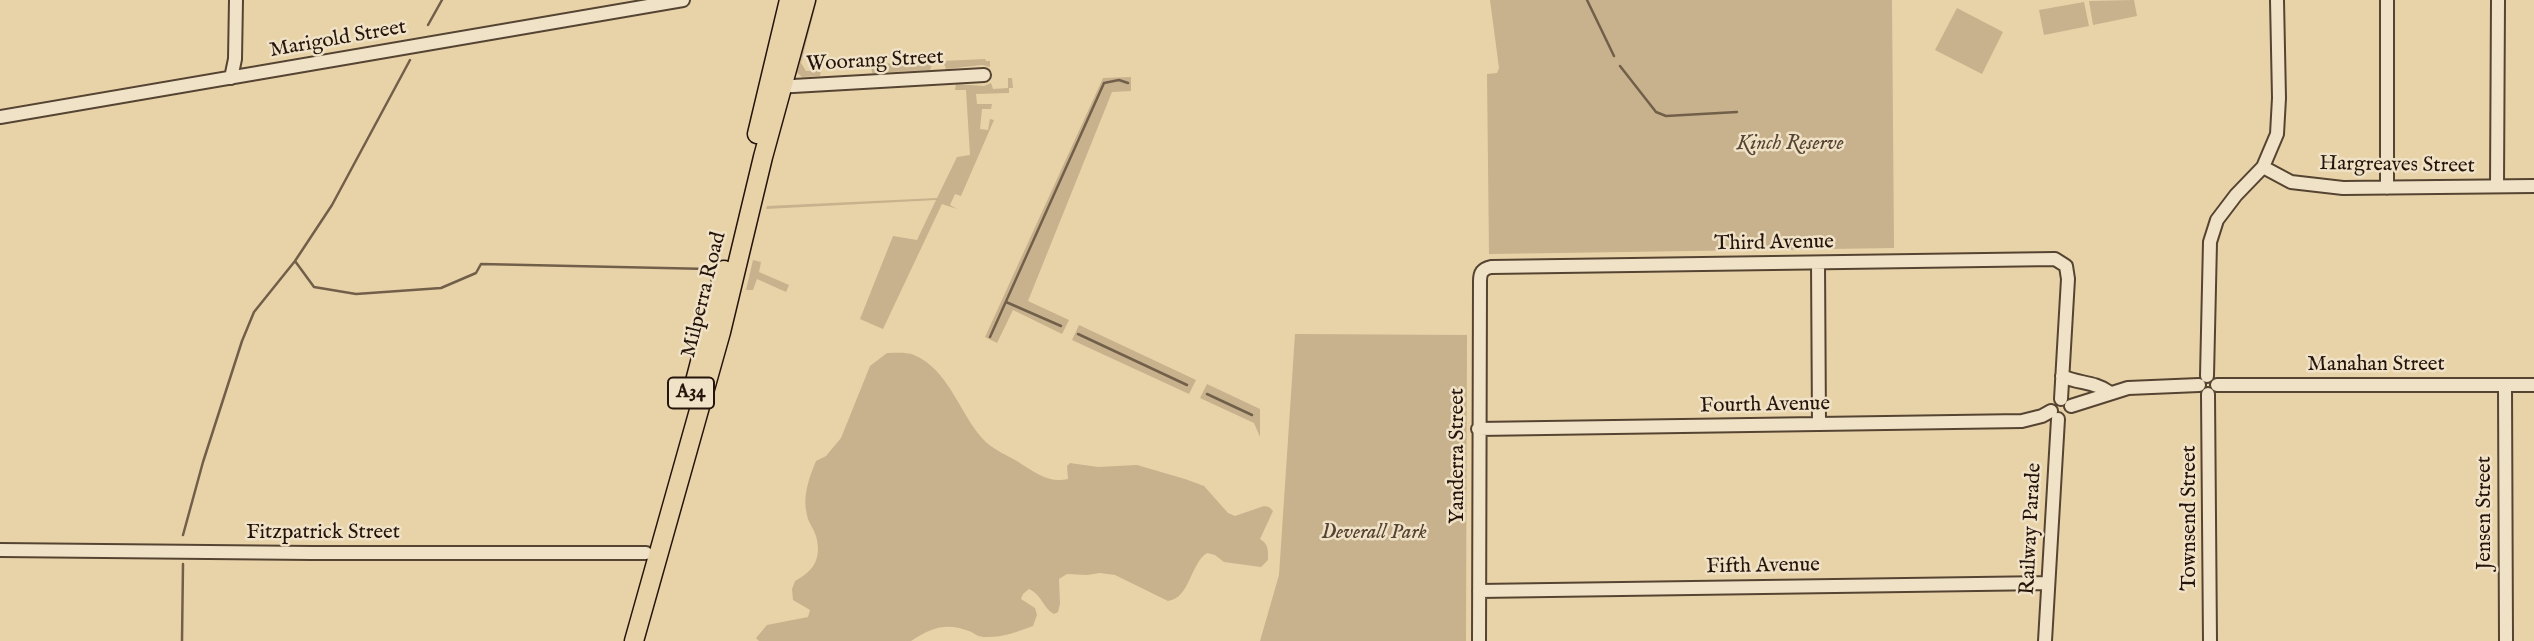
<!DOCTYPE html>
<style>
body{margin:0}
canvas{display:block;background:#e8d2a8}
</style>
<canvas width="2534" height="641"></canvas>
<script>
const g = document.querySelector('canvas').getContext('2d');
g.lineJoin = 'round';
function fillPath(path, color) { g.fillStyle = color; g.fill(path, 'evenodd'); }
function stroke(path, color, width, dash) { g.strokeStyle = color; g.lineWidth = width; g.lineCap = dash ? 'butt' : 'round'; g.setLineDash(dash || []); g.stroke(path); }
function drawText(font, color, halo, rows, align = 'center') {
  g.font = font + ' "IM FELL English",serif'; g.lineWidth = 5; g.setLineDash([]); g.textBaseline = 'middle'; g.strokeStyle = halo; g.fillStyle = color; for (const [text, x, y, turn = 0] of rows) {
    g.save(); g.translate(x, y); g.rotate((+turn || 0) * Math.PI / 180); g.textAlign = isNaN(turn) ? turn : align; if (halo) g.strokeText(text, 0, 0); g.fillText(text, 0, 0); g.restore();
  }
}
const green = new Path2D(`
 M811,0H817L801,63L806,71L821,70L820,76L802,77L795,71Z
 M1490,0H1892L1894,248L1489,254L1487,74L1497,73L1499,68Z
 M2134,0L2137,16L2093,25L2089,1Z
 M2084,2L2089,26L2044,35L2039,10Z
 M1957,8L2003,32L1982,74L1935,50Z
 M985,59L986,61H990V67L982,65L946,69L943,61Z
 M933,62L930,70L872,73L871,64Z
 M1131,77V91L1112,92L1028,301L1069,320L1062,334L1013,310L997,343L985,337L1103,78Z
 M1008,78H1012L1013,88H1009V93L976,94L977,104H992L991,109H982L980,129L988,130L990,119L994,120L961,196L955,194L950,205L957,209L942,204L883,329L860,319L893,236L917,240L936,200L766,209L767,206L937,198L957,157L970,155L966,90H955L956,84L984,86L991,83L993,89L1008,88Z
 M753,260L761,262L759,272L789,285L786,292L757,279L753,290H746Z
 M1079,325L1196,380L1189,394L1072,340Z
 M1295,334L1467,335L1466,641H1260L1279,575Z
 M887,353C895,353 907,352 914,355C948,369 959,412 982,438C993,451 1009,455 1023,465C1037,474 1050,483 1068,479L1067,466L1070,463L1098,467L1137,465L1185,479L1204,486L1228,513L1235,516L1264,506L1269,507L1273,511L1260,539C1269,544 1268,551 1268,560L1261,567L1224,562L1215,555L1207,553C1190,564 1190,598 1168,601L1115,575L1100,573L1087,575L1067,574L1059,579L1060,604L1058,612L1054,614C1043,608 1042,595 1029,589L1023,594L1021,599L1035,608L1037,615L1033,626C1017,632 1001,638 984,637C978,637 974,633 969,631C946,622 930,628 911,641H759L756,638L767,625L808,617L810,610L793,600L792,589L795,581C814,571 822,558 816,536C814,529 808,522 807,515C802,497 809,478 816,461L826,456L841,438L870,366Z
 M1207,384L1260,409V437L1254,423L1200,398Z`);
const stream = new Path2D(`
 M1587,0L1614,56
 M428,25L442,0
 M1620,66L1656,112L1666,116L1737,112
 M295,261L314,287L356,294L441,288L476,273L481,264L709,269
 M1006,302L1061,326
 M1078,334L1187,385
 M990,337L1104,83L1119,80L1128,83
 M1207,394L1252,415
 M183,535L203,462L242,341L254,312L295,261L332,205L410,60
 M182,641L183,564`);
const minor = new Path2D(`
 M2387,0V188
 M231,78L235,59L236,0
 M776,87L984,75
 M0,117L683,0
 M2263,167L2291,182L2343,188L2534,186
 M2497,186L2498,0
 M1818,263L1819,424
 M2062,376C2079,384 2093,381 2109,392
 M2207,376L2210,242L2217,220L2236,195L2263,167L2277,134L2279,98L2277,0
 M2217,385H2534
 M2505,386L2506,641
 M2208,394L2210,641
 M2071,406L2128,388L2199,385
 M1478,429L2022,421L2042,416L2051,411
 M0,550L312,553H646
 M1479,591L2048,583
 M1479,641L1480,281C1480,273 1482,269 1491,267L2055,259L2066,266L2068,279L2061,399
 M2045,641L2058,419`);
const highway = new Path2D(`
 M757,134L789,0
 M694,385L724,270
 M634,641L721,332L763,157L806,0`);
const shields = [
 [691,393,46]
];
const shieldNames = [
 ["A34",691,393]
];
const streetNames = [
 ["Marigold Street",338,40,-10],
 ["Woorang Street",875,62,-3],
 ["Hargreaves Street",2397,166,1],
 ["Third Avenue",1774,244,-1],
 ["Milperra Road",705,295,-76],
 ["Manahan Street",2376,366],
 ["Fourth Avenue",1765,406,-1],
 ["Yanderra Street",1459,456,-90],
 ["Jensen Street",2486,513,-90],
 ["Townsend Street",2191,518,-90],
 ["Railway Parade",2032,529,-87],
 ["Fitzpatrick Street",323,534],
 ["Fifth Avenue",1763,567,-1]
];
const parkNames = [
 ["Kinch Reserve",1790,145],
 ["Deverall Park",1374,534]
];
fillPath(green, '#c7b28d');
stroke(stream, '#725f4a', 2.5);
stroke(minor, '#564433', 16);
stroke(highway, '#25140c', 21);
stroke(minor, '#f0e2c6', 12);
stroke(highway, '#e8d2a8', 18);
for (const [x, y, w] of shields) { const box = new Path2D(); box.roundRect(x - w / 2, y - 15.5, w, 31, 5); g.fillStyle = '#f0e2c6'; g.fill(box); stroke(box, '#25140c', 2); }
drawText('bold 19px', '#25140c', null, shieldNames);
drawText('21px', '#25140c', '#f0e2c6', streetNames);
drawText('italic 21px', '#564333', '#f0e2c6', parkNames);
</script>
